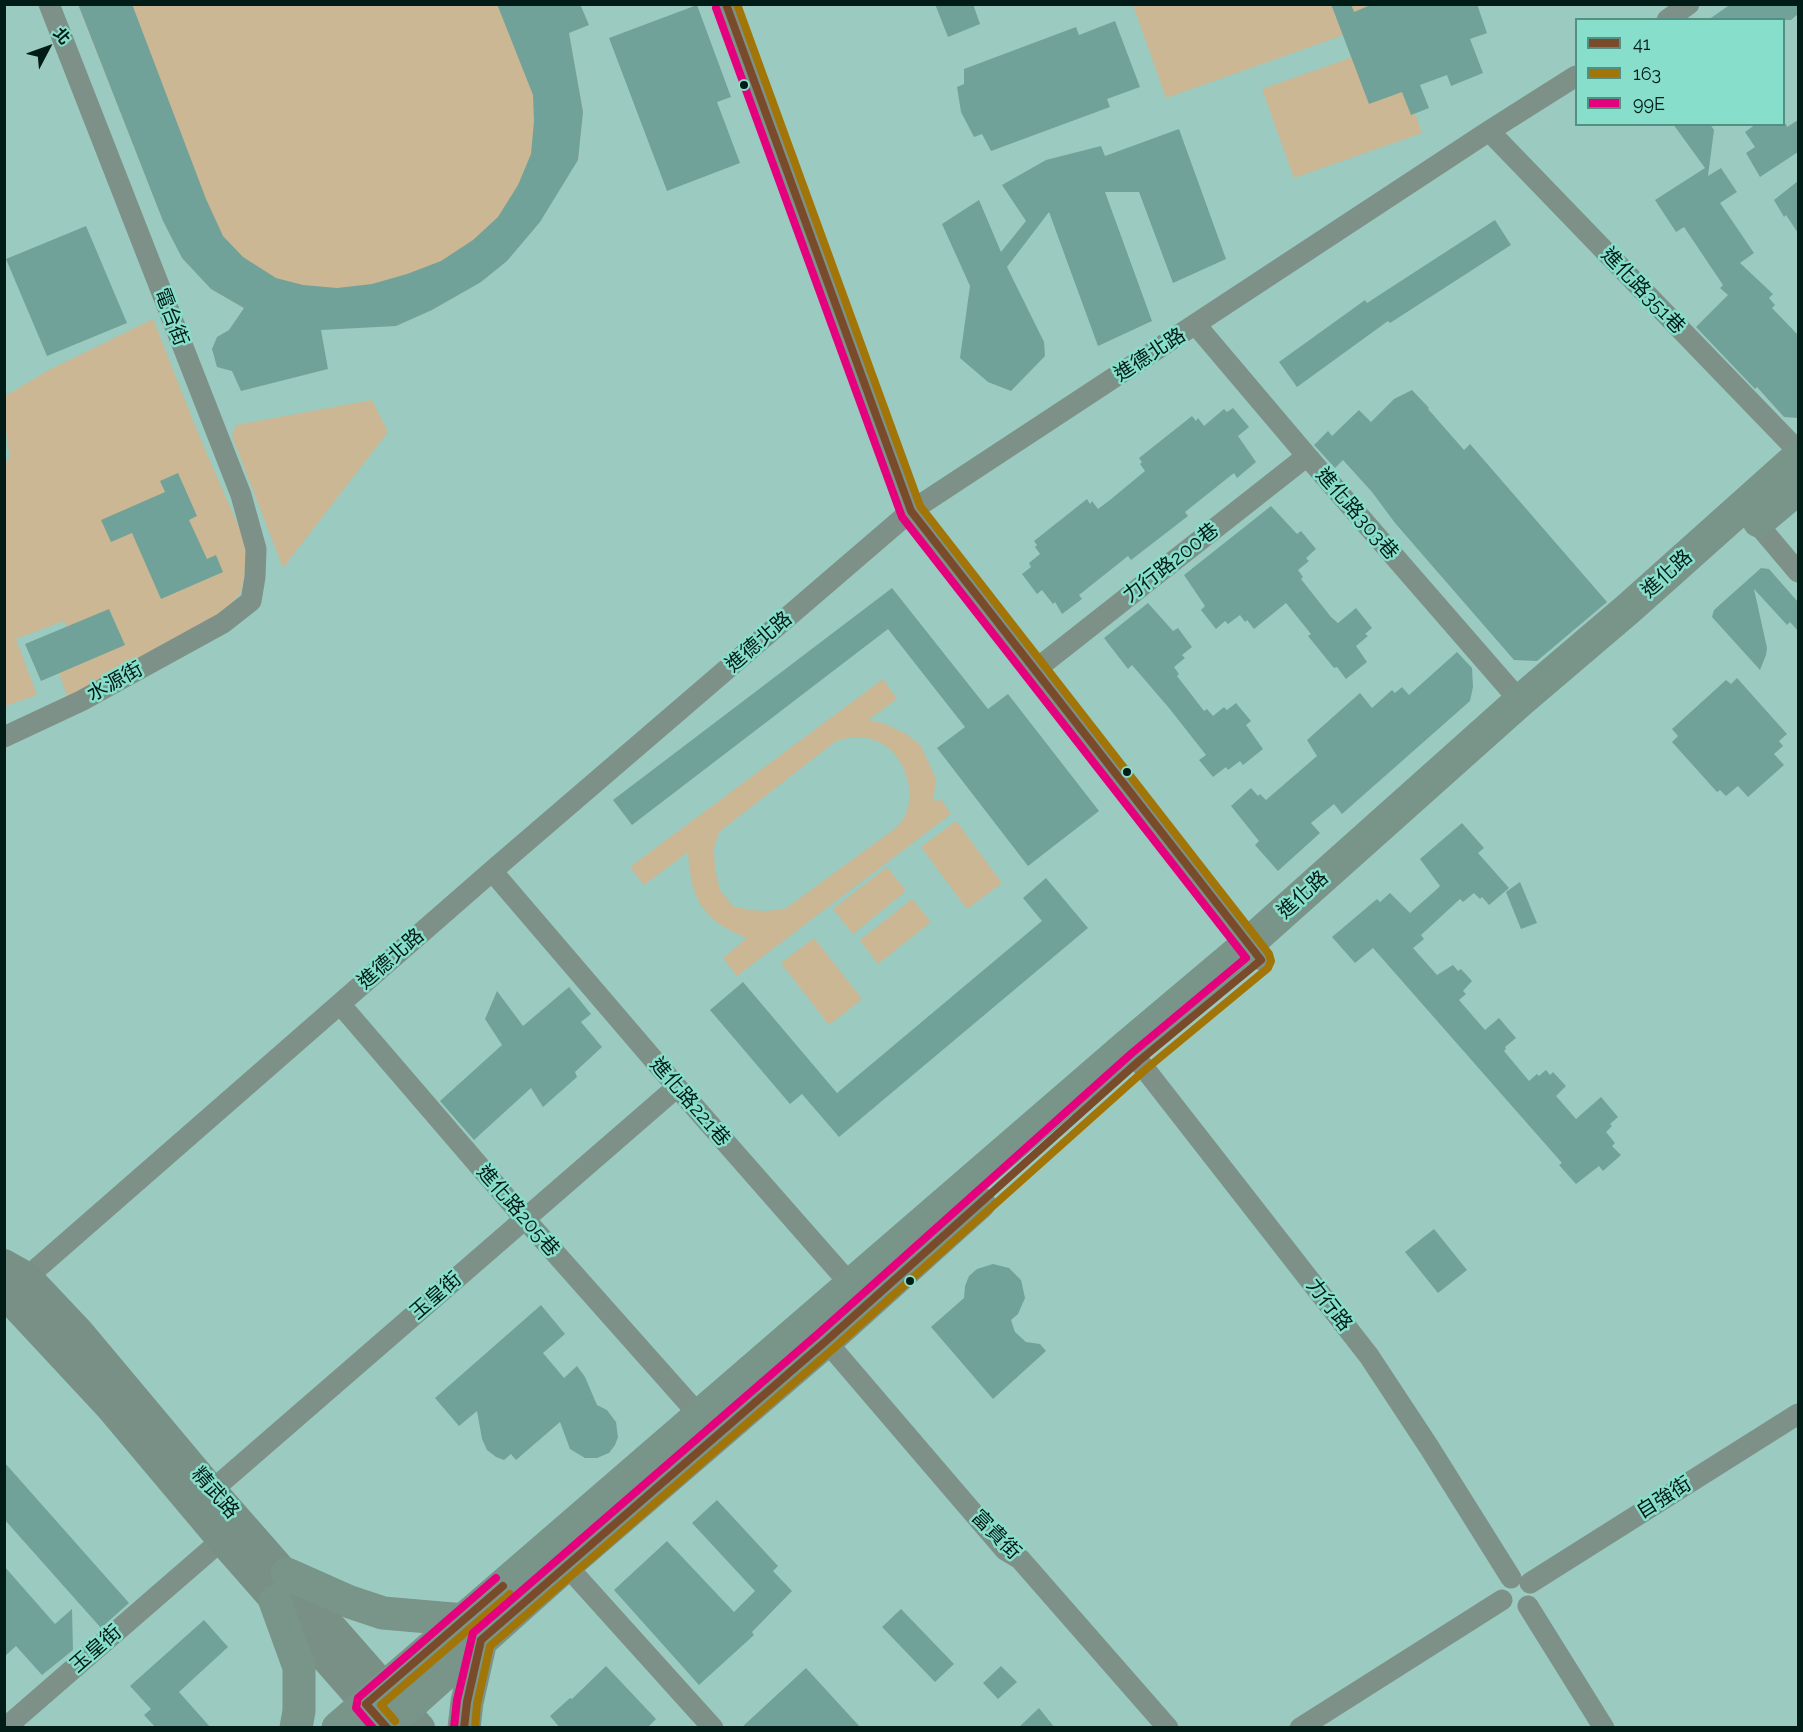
<!DOCTYPE html>
<meta charset="utf-8">
<style>
body{margin:0}
#map{position:relative;width:1803px;height:1732px;overflow:hidden;background:#9bcac0;font-family:Raleway,"Noto Sans TC",sans-serif}
canvas{display:block}
.frame{position:absolute;inset:0;border:6px solid #011b16;pointer-events:none}
.legend{position:absolute;left:1575px;top:18px;width:210px;height:108px;box-sizing:border-box;background:#87decb;border:2px solid #519083;margin:0;padding:8px 10px;list-style:none;font-size:18px;color:#011b16}
.legend li{display:flex;align-items:center;gap:12px;height:30px}
.legend b{width:30px;border:2px solid #519083}
.north{position:absolute;left:18px;top:18px;width:60px;height:60px;-webkit-text-stroke:4px #87decb;paint-order:stroke;rotate:49deg;font-size:16px;font-weight:700;line-height:24px;text-align:center;color:#011b16}
.north::after{content:'';display:block;margin:auto;width:21px;height:27px;background:#011b16;clip-path:polygon(50% 0,100% 100%,50% 72%,0 100%)}
</style>
<div id="map">
<canvas width="1803" height="1732"></canvas>
<div class="frame"></div>
<ul class="legend">
<li><b style="height:8px;background:#7a4b2a"></b>41</li>
<li><b style="height:8px;background:#a17508"></b>163</li>
<li><b style="height:8px;background:#e5007d"></b>99E</li>
</ul>
<div class="north">北</div>
</div>
<script>
const g = document.querySelector('canvas').getContext('2d');
g.lineJoin = 'round';
function fillPath(path, color) { g.fillStyle = color; g.fill(path, 'evenodd'); }
function stroke(path, color, width, dash) { g.strokeStyle = color; g.lineWidth = width; g.lineCap = dash ? 'butt' : 'round'; g.setLineDash(dash || []); g.stroke(path); }
function drawText(font, color, halo, rows, align = 'center') {
  g.font = font + ' Raleway,"Noto Sans TC",sans-serif'; g.lineWidth = 5; g.setLineDash([]); g.textBaseline = 'middle'; g.strokeStyle = halo; g.fillStyle = color; for (const [text, x, y, turn = 0] of rows) {
    g.save(); g.translate(x, y); g.rotate((+turn || 0) * Math.PI / 180); g.textAlign = isNaN(turn) ? turn : align; if (halo) g.strokeText(text, 0, 0); g.fillText(text, 0, 0); g.restore();
  }
}
const green = new Path2D(`
 M1416,4L1417,9L1166,98L1133,5Z
 M78,5H580L589,25L569,33L583,112L578,160L560,188L481,282L432,310L396,326H285L243,308L211,289L182,258L163,221Z
 M1390,44L1422,133L1294,178L1262,89Z
 M153,319L198,433L249,551L241,592L220,618L68,699L55,661L68,629L64,621L16,639L37,695L5,706L4,462L10,459L5,425V396L49,370Z
 M372,400L388,432L283,568L232,436L236,425Z
 M883,679L897,699L868,720L883,723L908,735L921,746L936,779L933,803L940,798L951,814L737,976L723,958L747,938C702,920 691,900 688,852L644,885L630,867ZM852,737C858,738 865,737 871,739C900,746 916,784 907,811C906,816 901,822 897,827L785,909L766,911L749,910L733,906L720,890L715,869L714,848L719,832L836,741Z
 M956,821L1002,883L967,909L921,847Z
 M887,867L906,891L853,934L833,909Z
 M912,899L931,922L878,964L860,940Z
 M814,938L862,999L829,1025L781,963Z`);
const building = new Path2D(`
 M78,4H132L206,199L223,236L243,257L276,278L303,285L337,288L372,284L407,274L441,261L473,240L498,217L518,185L531,154L534,121L533,95L497,4H580L589,25L569,33L583,112L578,160L540,222L507,261L481,282L432,310L396,326L321,330L328,369L241,391L232,371L217,367L212,349L217,337L229,330L244,308L211,289L182,258L163,221Z
 M935,4H973L980,24L948,37Z
 M1331,4H1351L1354,12L1373,4H1477L1487,33L1470,39L1483,73L1451,86L1447,75L1420,85L1429,108L1411,115L1402,92L1369,104Z
 M1731,4H1798V14L1791,20H1708Z
 M697,5L731,97L717,102L740,163L667,191L609,38Z
 M1115,21L1140,87L1107,99L1110,107L991,151L982,134L974,137L961,112L957,87L964,84V69L1076,27L1079,35Z
 M1798,120V152L1760,177L1746,153L1755,147L1745,132L1756,124H1786L1787,127Z
 M1673,124H1710L1714,130L1708,176L1721,168L1737,192L1720,203L1754,253L1740,263L1773,294L1769,298L1775,305L1772,308L1798,335V418L1784,417L1757,387L1755,389L1696,327L1728,295L1720,288L1723,285L1684,227L1676,232L1655,200L1705,168Z
 M1179,129L1226,259L1173,283L1139,192H1105L1152,321L1098,346L1049,212L1007,267L1044,342L1045,356L1011,391L988,382L960,358L970,286L942,224L979,200L1001,252L1026,221L1002,185L1046,160L1101,146L1105,156Z
 M1798,181V233L1786,215L1784,217L1774,200Z
 M1495,220L1511,245L1390,323L1388,321L1297,387L1279,362L1365,300L1367,303Z
 M86,226L127,323L47,356L6,259Z
 M1412,390L1429,408L1428,409L1464,450L1470,444L1607,602L1537,661L1514,660L1395,523L1372,492L1343,460L1335,468L1314,445L1328,431L1332,436L1359,410L1371,422L1394,399Z
 M1233,408L1249,427L1238,436L1256,462L1237,478L1234,473L1185,512L1188,516L1131,560L1128,556L1079,595L1082,599L1062,614L1055,602L1053,604L1042,590L1037,594L1022,574L1031,567L1029,563L1040,554L1035,547L1037,545L1034,541L1087,499L1090,504L1092,501L1098,509L1110,500L1145,471L1140,464L1142,462L1139,458L1192,416L1196,421L1198,418L1204,426L1224,409L1227,412Z
 M178,473L197,516L189,520L207,559L216,555L223,572L161,599L132,533L111,542L101,520L165,492L160,481Z
 M1271,506L1297,534L1301,531L1316,549L1306,558L1309,561L1298,570L1303,577L1301,579L1331,617L1338,623L1356,608L1372,628L1365,634L1368,636L1356,646L1367,662L1346,679L1337,667L1334,668L1308,636L1311,634L1286,603L1254,629L1247,620L1245,622L1240,615L1228,624L1225,621L1216,629L1201,610L1205,606L1184,575Z
 M1761,568L1769,569L1798,602V631L1790,622L1787,625L1754,589L1767,648L1766,655L1760,670L1712,617L1714,610Z
 M892,588L988,709L1008,694L1099,811L1028,866L937,748L965,727L888,629L632,825L613,800Z
 M1148,603L1173,631L1178,628L1192,647L1182,655L1185,658L1174,667L1179,674L1177,676L1204,711L1207,709L1213,716L1224,707L1227,710L1236,703L1251,721L1246,725L1263,749L1243,765L1240,761L1228,770L1226,767L1213,777L1199,760L1206,755L1169,708L1132,665L1128,669L1104,638Z
 M109,609L125,645L41,681L25,644Z
 M1457,652L1472,668L1473,687L1470,701L1342,814L1334,804L1311,823L1320,833L1278,871L1255,845L1259,841L1231,806L1251,788L1258,796L1260,794L1266,800L1317,756L1307,740L1360,693L1372,708L1392,690L1395,693L1402,687L1409,695Z
 M1737,678L1787,734L1779,741L1783,746L1774,754L1784,765L1748,797L1738,786L1726,796L1720,790L1717,792L1672,742L1678,736L1672,729L1726,680L1731,684Z
 M1462,823L1484,848L1478,853L1509,888L1489,905L1482,897L1480,899L1474,893L1463,902L1460,899L1421,935L1424,939L1413,948L1437,975L1453,965L1458,971L1461,969L1472,981L1463,991L1466,994L1459,1000L1485,1030L1499,1018L1516,1038L1505,1047L1506,1049L1504,1051L1529,1081L1537,1074L1539,1076L1546,1070L1550,1075L1553,1072L1566,1086L1556,1096L1576,1119L1601,1097L1618,1117L1610,1124L1612,1126L1606,1132L1615,1143L1612,1146L1621,1155L1603,1171L1599,1166L1576,1184L1559,1165L1562,1163L1373,948L1355,963L1332,937L1377,899L1380,902L1390,893L1410,913L1436,890L1440,886L1420,859Z
 M1046,878L1088,928L839,1137L802,1094L790,1104L710,1010L743,982L837,1093L1042,921L1023,898Z
 M1520,882L1537,923L1521,929L1506,892Z
 M569,987L591,1014L581,1022L602,1047L575,1072L577,1077L543,1107L531,1088L474,1140L440,1101L502,1045L485,1019L497,991L523,1026Z
 M1434,1229L1467,1270L1438,1293L1405,1252Z
 M993,1264L1009,1268L1021,1280L1025,1298L1018,1314L1011,1320L1015,1332L1026,1342L1040,1344L1046,1351L993,1399L931,1327L964,1298L965,1286L969,1276L977,1269Z
 M541,1305L565,1334L543,1353L564,1378L577,1366L585,1377L597,1405L607,1410L616,1422L618,1437L615,1445L609,1453L597,1458H585L570,1449L560,1422L516,1460L511,1454L504,1460L496,1457L487,1450L482,1439L477,1411L459,1426L435,1398Z
 M4,1462L129,1603L101,1628L4,1519Z
 M717,1500L778,1566L773,1571L792,1591L752,1632L754,1635L699,1685L614,1590L667,1541L734,1612L755,1591L692,1523Z
 M4,1566L55,1624L72,1609L73,1650L42,1675L16,1646L4,1657Z
 M901,1609L954,1664L935,1682L882,1627Z
 M204,1620L228,1647L179,1692L211,1728H156L144,1715L151,1709L130,1686Z
 M606,1666L656,1719L647,1728H560L550,1716L570,1698L572,1699Z
 M1001,1666L1017,1682L998,1699L983,1683Z
 M806,1668L861,1728H741Z
 M1039,1708L1055,1728H1018Z`);
const street = new Path2D(`
 M726,4L911,511L1261,960
 M1667,20L1689,4
 M1489,131L1798,451
 M1196,325L1307,456L1520,701
 M1749,514L1798,572
 M1035,670L1307,456
 M4,737L81,701L223,623L251,601L255,577L256,549L241,495L49,4
 M492,871L677,1087L851,1285L846,1296
 M340,1004L524,1218L699,1415
 M1127,1046L1369,1356L1429,1447L1511,1578
 M18,1285L492,871L911,511L1489,131L1576,76
 M831,1330L826,1341L1005,1550L1020,1559L1168,1728
 M202,1499L677,1087
 M566,1565L713,1728
 M1530,1583L1798,1414
 M1528,1606L1604,1728
 M5,1728L231,1532
 M1300,1728L1502,1600`);
const secondary = new Path2D(`
 M4,1264L27,1277L78,1331L212,1491L420,1728
 M4,1293L111,1408L222,1540L381,1721`);
const primary = new Path2D(`
 M1759,521L1798,488
 M287,1574L350,1602L383,1613L464,1620
 M275,1601L299,1667V1711L296,1728
 M338,1728L1127,1046L1249,943L1520,701L1628,609L1798,457
 M384,1728L566,1565L826,1341L979,1203
 M464,1728L467,1702L481,1640`);
const bus1 = new Path2D(`
 M387,1728L366,1704L503,1586
 M464,1728L467,1702L481,1640L826,1341L1139,1061L1261,960L911,511L726,4`);
const bus2 = new Path2D(`
 M395,1721L381,1705L510,1594
 M475,1728L477,1704L490,1646L833,1349L1146,1069L1268,968L1271,961L1269,954L920,506L737,4`);
const bus3 = new Path2D(`
 M454,1727L457,1700L473,1633L819,1333L1132,1053L1246,958L902,517L716,8
 M373,1728L356,1708L358,1698L496,1578`);
const markers = [
 [744,85,5,"#011b16"],
 [1127,772,5,"#011b16"],
 [910,1281,5,"#011b16"]
];
const streetNames = [
 ["進化路351巷",1643,291,46],
 ["電台街",171,317,69],
 ["進德北路",1150,355,-33],
 ["進化路303巷",1357,514,49],
 ["力行路200巷",1171,563,-38],
 ["進化路",1667,574,-42],
 ["進德北路",759,642,-41],
 ["水源街",115,682,-29],
 ["進化路",1303,895,-42],
 ["進德北路",391,959,-41],
 ["進化路221巷",690,1102,49],
 ["進化路205巷",518,1211,49],
 ["玉皇街",436,1296,-41],
 ["力行路",1329,1305,52],
 ["精武路",215,1493,49],
 ["自強街",1664,1498,-32],
 ["富貴街",996,1535,45],
 ["玉皇街",96,1649,-41]
];
fillPath(green, '#cbb793');
fillPath(building, '#71a299');
stroke(street, '#7d9188', 21);
stroke(secondary, '#789085', 30);
stroke(primary, '#799489', 33);
stroke(bus1, '#7a4b2a', 8);
stroke(bus2, '#a17508', 8);
stroke(bus3, '#e5007d', 8);
for (const [x, y, r, color] of markers) { const dot = new Path2D(); dot.arc(x, y, r, 0, 2 * Math.PI); g.fillStyle = color; g.fill(dot); stroke(dot, '#87decb', 2); }
drawText('20px', '#011b16', '#87decb', streetNames);
</script>
